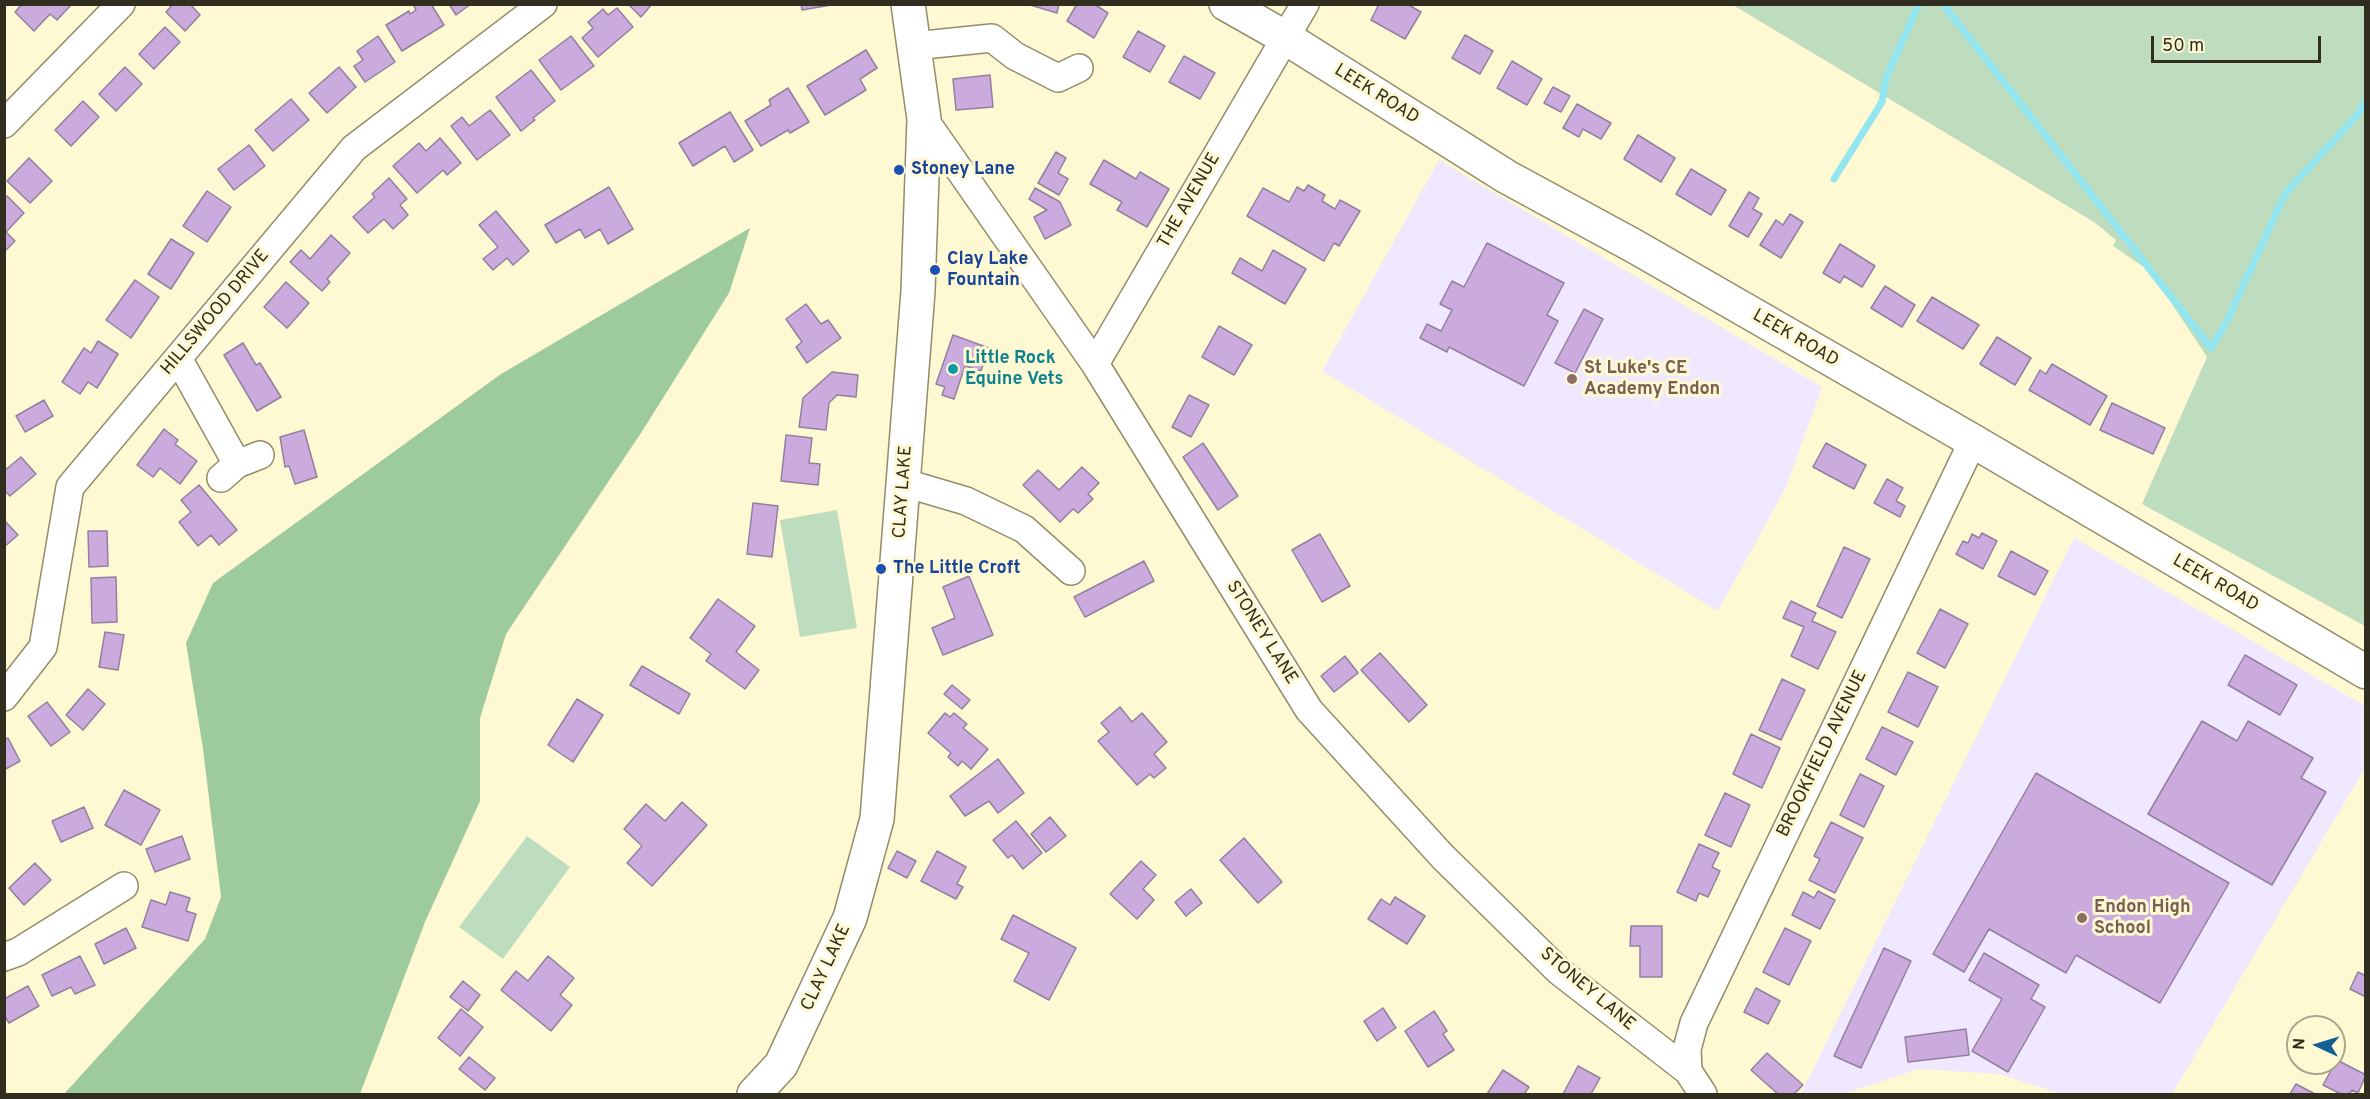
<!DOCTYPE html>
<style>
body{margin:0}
#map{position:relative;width:2370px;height:1099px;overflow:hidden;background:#fef8d3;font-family:Overpass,sans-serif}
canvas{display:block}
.frame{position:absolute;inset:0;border:6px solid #312e20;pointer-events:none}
.north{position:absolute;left:2286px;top:1015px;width:60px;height:60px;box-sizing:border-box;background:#fef8d3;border:2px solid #aca78b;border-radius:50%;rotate:274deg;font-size:16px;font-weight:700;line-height:24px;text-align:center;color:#312e20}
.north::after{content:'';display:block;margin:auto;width:21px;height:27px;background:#126093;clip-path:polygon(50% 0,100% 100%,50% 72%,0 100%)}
.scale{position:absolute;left:2151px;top:36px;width:170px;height:27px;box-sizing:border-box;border:3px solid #312e20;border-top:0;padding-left:8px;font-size:18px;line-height:21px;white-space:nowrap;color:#312e20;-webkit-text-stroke:4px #fef8d3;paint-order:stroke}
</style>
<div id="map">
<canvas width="2370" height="1099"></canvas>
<div class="frame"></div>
<div class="north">N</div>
<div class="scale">50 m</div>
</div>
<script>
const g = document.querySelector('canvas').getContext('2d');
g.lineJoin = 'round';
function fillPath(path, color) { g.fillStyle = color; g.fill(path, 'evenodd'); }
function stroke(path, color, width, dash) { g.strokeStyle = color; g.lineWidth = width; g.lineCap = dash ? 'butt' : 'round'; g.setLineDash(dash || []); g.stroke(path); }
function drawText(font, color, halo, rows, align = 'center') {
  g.font = font + ' Overpass,sans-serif'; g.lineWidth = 6; g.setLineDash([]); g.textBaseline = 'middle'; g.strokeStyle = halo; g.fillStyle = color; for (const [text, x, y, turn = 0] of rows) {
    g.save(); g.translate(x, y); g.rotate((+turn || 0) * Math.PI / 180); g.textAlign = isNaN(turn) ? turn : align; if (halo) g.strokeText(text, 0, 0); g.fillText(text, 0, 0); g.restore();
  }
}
const education = new Path2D(`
 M1439,160L1822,387L1786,487L1718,611L1322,371Z
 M2074,538L2365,706V768L2172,1094H2060L2000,1074L1918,1069L1844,1094H1801Z`);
const green = new Path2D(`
 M1733,5H2365V626L2142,504L2207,357L2151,272L2113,246L2116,240L2094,222Z
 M837,510L857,628L800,637L780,520Z
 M527,836L570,867L503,959L459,927Z`);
const forest = new Path2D(`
 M750,228L729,293L641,433L506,634L480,718V801L425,922L360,1094H64L205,939L221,897L203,749L186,643L213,583L501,374Z`);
const stream = new Path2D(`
 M1943,4L2211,348L2227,321L2285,194L2359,113L2366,100
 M1834,179L1882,102L1886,78L1919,4`);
const building = new Path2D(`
 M22,4H72L57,20L50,14L34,31L15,12Z
 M173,4H190L200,15L185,31L166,12Z
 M413,4H431L444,25L402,51L386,25L409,11L410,14L416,10Z
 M449,4H471L456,15Z
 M628,4H652L641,17Z
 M801,4H831V5L802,10Z
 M1027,4H1059L1057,13Z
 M1077,4H1094L1108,13L1094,38L1067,21Z
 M1379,4H1407L1421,12L1405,39L1371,20Z
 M617,8L633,27L598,57L582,38L593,28L588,22L603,9L608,15Z
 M165,27L180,42L154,69L139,54Z
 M1138,31L1165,46L1150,72L1123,57Z
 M1465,35L1493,51L1480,74L1452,58Z
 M378,36L395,62L365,82L354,66L363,60L357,51Z
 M571,36L594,66L561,90L539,60Z
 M866,50L877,68L860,79L866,90L825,115L807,86Z
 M1184,56L1215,73L1200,99L1169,82Z
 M1512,61L1542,79L1527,105L1497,88Z
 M125,67L142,84L116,111L99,94Z
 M339,67L356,87L327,113L309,93Z
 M531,70L555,101L533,118L535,120L521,131L496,97Z
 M990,75L993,107L956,110L953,79Z
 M1553,87L1570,96L1561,112L1544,103Z
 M788,88L809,122L790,133L788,130L761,146L745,121L771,105L769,100Z
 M291,99L309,120L273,151L255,130Z
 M83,101L99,117L71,146L55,130Z
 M1577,104L1611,123L1601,139L1583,129L1579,137L1563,128Z
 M490,110L510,135L477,160L451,126L462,117L469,126Z
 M730,112L753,150L734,162L725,146L693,166L679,143Z
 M1638,135L1675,158L1661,182L1624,159Z
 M440,138L461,163L447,175L443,170L417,193L393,166L419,143L426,151Z
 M249,145L265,166L234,190L218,169Z
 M1056,152L1066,158L1058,173L1068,179L1059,195L1038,183Z
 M29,158L52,181L30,203L7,181Z
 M1104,160L1136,179L1140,172L1169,189L1147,227L1117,210L1122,202L1090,184Z
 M1691,169L1726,190L1711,215L1676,194Z
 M389,178L407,199L400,205L408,215L393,229L384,219L368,233L353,217L375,197L372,194Z
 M1308,185L1325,195L1322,201L1335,209L1340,200L1360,211L1339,246L1334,243L1324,261L1247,216L1263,188L1289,202L1297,187L1304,191Z
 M609,187L633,229L608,244L600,229L585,238L580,229L556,243L545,225Z
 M1035,188L1060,202L1071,225L1045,239L1034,217L1047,210L1029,199Z
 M207,191L231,207L207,242L183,226Z
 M1749,192L1759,198L1753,209L1762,214L1748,237L1729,226Z
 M7,196L24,213L6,232L15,241L4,252V198Z
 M496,211L529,251L513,265L507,258L493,270L483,259L498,247L479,225Z
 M1790,214L1803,222L1781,258L1760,245L1776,220L1783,225Z
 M331,235L350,253L327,279L330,282L322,291L290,262L301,250L310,259Z
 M171,239L194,253L171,289L148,274Z
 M1487,243L1564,283L1547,315L1558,321L1524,386L1449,347L1447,352L1420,338L1427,324L1441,331L1452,310L1440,304L1452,281L1464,287Z
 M1840,244L1875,266L1862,287L1844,276L1840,283L1823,273Z
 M1273,250L1306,269L1285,304L1232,273L1240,258L1262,271Z
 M135,280L159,297L131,338L106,320Z
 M286,282L309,303L287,328L264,307Z
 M1885,286L1915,305L1902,327L1871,308Z
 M1932,297L1979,325L1963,349L1917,321Z
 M806,304L821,324L828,320L841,338L807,363L796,347L802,342L786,319Z
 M1584,309L1603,319L1575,373L1555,363Z
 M1219,326L1252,345L1234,375L1202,357Z
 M953,335L989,348L981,371L965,366L954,399L942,395L945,387L936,384Z
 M1997,337L2031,358L2015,385L1980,364Z
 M98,341L118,354L97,388L88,382L80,394L62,382L84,348L91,353Z
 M243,343L256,365L260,363L281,397L257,411L224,355Z
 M2052,364L2107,396L2090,425L2029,390L2040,370L2046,374Z
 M832,372L858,375L856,397L837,395L829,403L826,430L799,427L803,398Z
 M1189,395L1209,405L1191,437L1172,427Z
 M44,400L53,416L25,432L16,416Z
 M2112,403L2165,428L2153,454L2100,430Z
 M164,429L178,440L175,444L197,461L180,484L160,468L153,477L137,465Z
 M304,430L317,477L295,484L289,466L285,467L280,437Z
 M786,435L812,438L809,463L820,464L818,485L781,481Z
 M1203,443L1238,496L1218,510L1183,457Z
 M1826,443L1866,465L1854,489L1813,467Z
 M21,457L36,474L10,496L4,490V471Z
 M1082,467L1099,483L1088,494L1093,499L1078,513L1073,509L1060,522L1023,485L1038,470L1059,490Z
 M1887,479L1903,488L1896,501L1905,506L1900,517L1874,503Z
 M199,485L237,530L219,545L211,535L198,546L179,522L191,512L181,500Z
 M753,503L778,506L772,557L747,554Z
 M4,520L18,535L4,547Z
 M88,531H107L108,566L89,567Z
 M1982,533L1997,541L1983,569L1956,554L1963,541L1968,543L1972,534L1979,538Z
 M1320,534L1350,586L1322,602L1292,550Z
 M1844,547L1870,559L1842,618L1817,606Z
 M2011,551L2048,571L2035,595L1998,576Z
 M1144,561L1154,581L1085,617L1074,597Z
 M969,576L993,635L943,655L932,628L955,618L943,587Z
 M116,577L117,622L92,623L91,578Z
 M718,599L755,626L736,652L759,670L745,689L706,661L711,654L690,638Z
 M1791,601L1816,613L1812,621L1836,632L1818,669L1791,656L1804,627L1783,618Z
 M1940,609L1968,624L1945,668L1917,653Z
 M105,632L124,635L118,670L99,667Z
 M1380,653L1427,705L1409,722L1361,670Z
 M2245,655L2297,685L2280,715L2228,685Z
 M1345,656L1358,673L1334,692L1321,676Z
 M642,666L690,694L679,714L630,685Z
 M1908,672L1938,687L1918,727L1888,712Z
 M1782,679L1805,690L1781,740L1759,730Z
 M952,685L970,700L962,709L944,694Z
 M88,689L105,704L83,730L66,715Z
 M577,699L603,715L573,762L548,745Z
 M47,702L70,732L51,746L28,716Z
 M1120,707L1132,722L1142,713L1167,742L1154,754L1166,768L1154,778L1150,774L1137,785L1098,741L1109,732L1101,723Z
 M945,713L950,717L954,713L967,724L963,728L988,749L971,769L962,761L958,766L948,757L951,753L928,733Z
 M2202,721L2237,741L2248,721L2313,758L2301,778L2326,792L2272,885L2148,814Z
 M1882,727L1913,742L1896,775L1866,759Z
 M1751,734L1780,748L1762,788L1733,774Z
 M8,738L20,761L4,770V740Z
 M998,759L1024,793L998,813L989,801L965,816L950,796Z
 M2036,773L2229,883L2160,1003L2076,955L2066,973L1989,929L1964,972L1933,954Z
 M1860,774L1884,786L1864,827L1840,815Z
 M124,790L160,810L141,845L105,825Z
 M1725,793L1750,805L1731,847L1705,835Z
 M682,802L707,825L652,886L627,863L642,846L624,829L646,804L665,821Z
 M84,807L93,828L61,842L52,821Z
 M1050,817L1066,836L1046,852L1031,834Z
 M1016,821L1042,853L1023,869L1012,855L1008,858L993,840Z
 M1831,822L1863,838L1835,893L1809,880L1820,859L1814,856Z
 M182,836L190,859L155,872L146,849Z
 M1244,838L1282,882L1258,903L1220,860Z
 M1699,844L1719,853L1712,867L1720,871L1708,897L1699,893L1696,901L1677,892Z
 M897,851L916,861L907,878L888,868Z
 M937,851L966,867L957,884L963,887L956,899L921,881Z
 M1141,861L1156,875L1143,889L1154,900L1137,919L1110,894Z
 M35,863L51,880L24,905L9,888Z
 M1191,889L1202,903L1186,916L1175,902Z
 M1818,891L1835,900L1820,929L1792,915L1803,892L1814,898Z
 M170,892L190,898L186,911L196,914L188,941L142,927L151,900L166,905Z
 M1395,897L1425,916L1407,944L1368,919L1381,899L1390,905Z
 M1013,915L1076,948L1049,1000L1014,981L1029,953L1001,939Z
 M1631,926H1662V977H1640V946H1630Z
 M126,928L136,948L104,964L95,944Z
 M1785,928L1811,941L1789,985L1763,972Z
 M1884,948L1911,961L1861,1068L1834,1056Z
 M1984,953L2039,985L2031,999L2045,1007L2008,1072L1972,1051L2002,999L1969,980Z
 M80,956L95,985L75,994L71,987L52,996L42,975Z
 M548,956L574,978L560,995L572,1005L551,1031L501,990L516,971L528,981Z
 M2358,972L2366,976V997L2350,989Z
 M463,981L480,995L468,1011L450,997Z
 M28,986L39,1006L9,1023L4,1015V999Z
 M1756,988L1780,1001L1768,1024L1744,1012Z
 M1383,1008L1396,1028L1377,1041L1364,1021Z
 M461,1009L483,1027L460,1056L438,1038Z
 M1434,1011L1447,1031L1443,1034L1454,1050L1428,1067L1405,1031Z
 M1966,1029L1969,1055L1908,1062L1905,1037Z
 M1767,1053L1803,1085L1794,1094H1778L1751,1070Z
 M469,1057L495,1078L485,1090L459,1069Z
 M2337,1060L2366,1075L2358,1093L2352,1090L2349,1094H2341L2323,1085Z
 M1578,1066L1600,1078L1591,1094H1563Z
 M1503,1070L1529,1087L1524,1094H1487Z
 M2296,1084L2315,1094H2290Z`);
const street = new Path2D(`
 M914,46L992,38L1015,56L1058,78L1079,68
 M924,119L1095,364L1309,710L1442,856L1560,972L1688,1071L1703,1094
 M4,124L121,4
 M178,358L237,464
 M1095,364L1305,4
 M221,478L237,464L260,455
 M905,483L966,501L1024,529L1071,571
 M4,697L43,647L70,487L354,148L543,4
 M4,957L18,952L124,886
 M1688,1071L1687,1049L1694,1023L1973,441`);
const secondary = new Path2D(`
 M754,1094L781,1065L850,918L877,819L918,291L924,119L908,4`);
const highway = new Path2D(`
 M1226,4L1286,38L1507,177L1634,246L1973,441L2366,672`);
const markers = [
 [899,170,6,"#1a4fb4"],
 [935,270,6,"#1a4fb4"],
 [953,369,6,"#0f9aa8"],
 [1572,379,6,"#8d6e63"],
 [881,569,6,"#1a4fb4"],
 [2082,918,6,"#8d6e63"]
];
const streetNames = [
 ["LEEK ROAD",1376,95,32],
 ["THE AVENUE",1190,201,-60],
 ["HILLSWOOD DRIVE",216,313,-50],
 ["LEEK ROAD",1795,339,30],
 ["CLAY LAKE",904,492,-86],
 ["LEEK ROAD",2215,584,30],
 ["STONEY LANE",1261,633,58],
 ["BROOKFIELD AVENUE",1823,754,-64],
 ["CLAY LAKE",827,968,-65],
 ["STONEY LANE",1587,990,40]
];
const transitNames = [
 ["Stoney Lane",911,170],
 ["Clay Lake",947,260],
 ["Fountain",947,281],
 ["The Little Croft",893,569]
];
const cultureNames = [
 ["Little Rock",965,359],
 ["Equine Vets",965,380]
];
const educationNames = [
 ["St Luke's CE",1584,369],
 ["Academy Endon",1584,390],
 ["Endon High",2094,908],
 ["School",2094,929]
];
fillPath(education, '#f0e8fe');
fillPath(green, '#bedcbe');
fillPath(forest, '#9dcb9d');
stroke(stream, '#93e5f0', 7);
fillPath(building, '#cbaade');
stroke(building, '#92809e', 1.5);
stroke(street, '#928d6b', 30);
stroke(secondary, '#928d6b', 36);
stroke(highway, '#928d6b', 36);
stroke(street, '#fff', 27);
stroke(secondary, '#fff', 33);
stroke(highway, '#fff', 33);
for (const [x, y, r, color] of markers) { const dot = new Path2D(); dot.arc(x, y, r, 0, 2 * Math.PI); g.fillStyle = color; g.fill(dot); stroke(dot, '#fef8d3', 2); }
drawText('18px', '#312e20', '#fef8d3', streetNames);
drawText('bold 18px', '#164399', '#fef8d3', transitNames, 'left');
drawText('bold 18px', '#0d838f', '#fef8d3', cultureNames, 'left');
drawText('bold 18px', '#785e54', '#fef8d3', educationNames, 'left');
</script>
